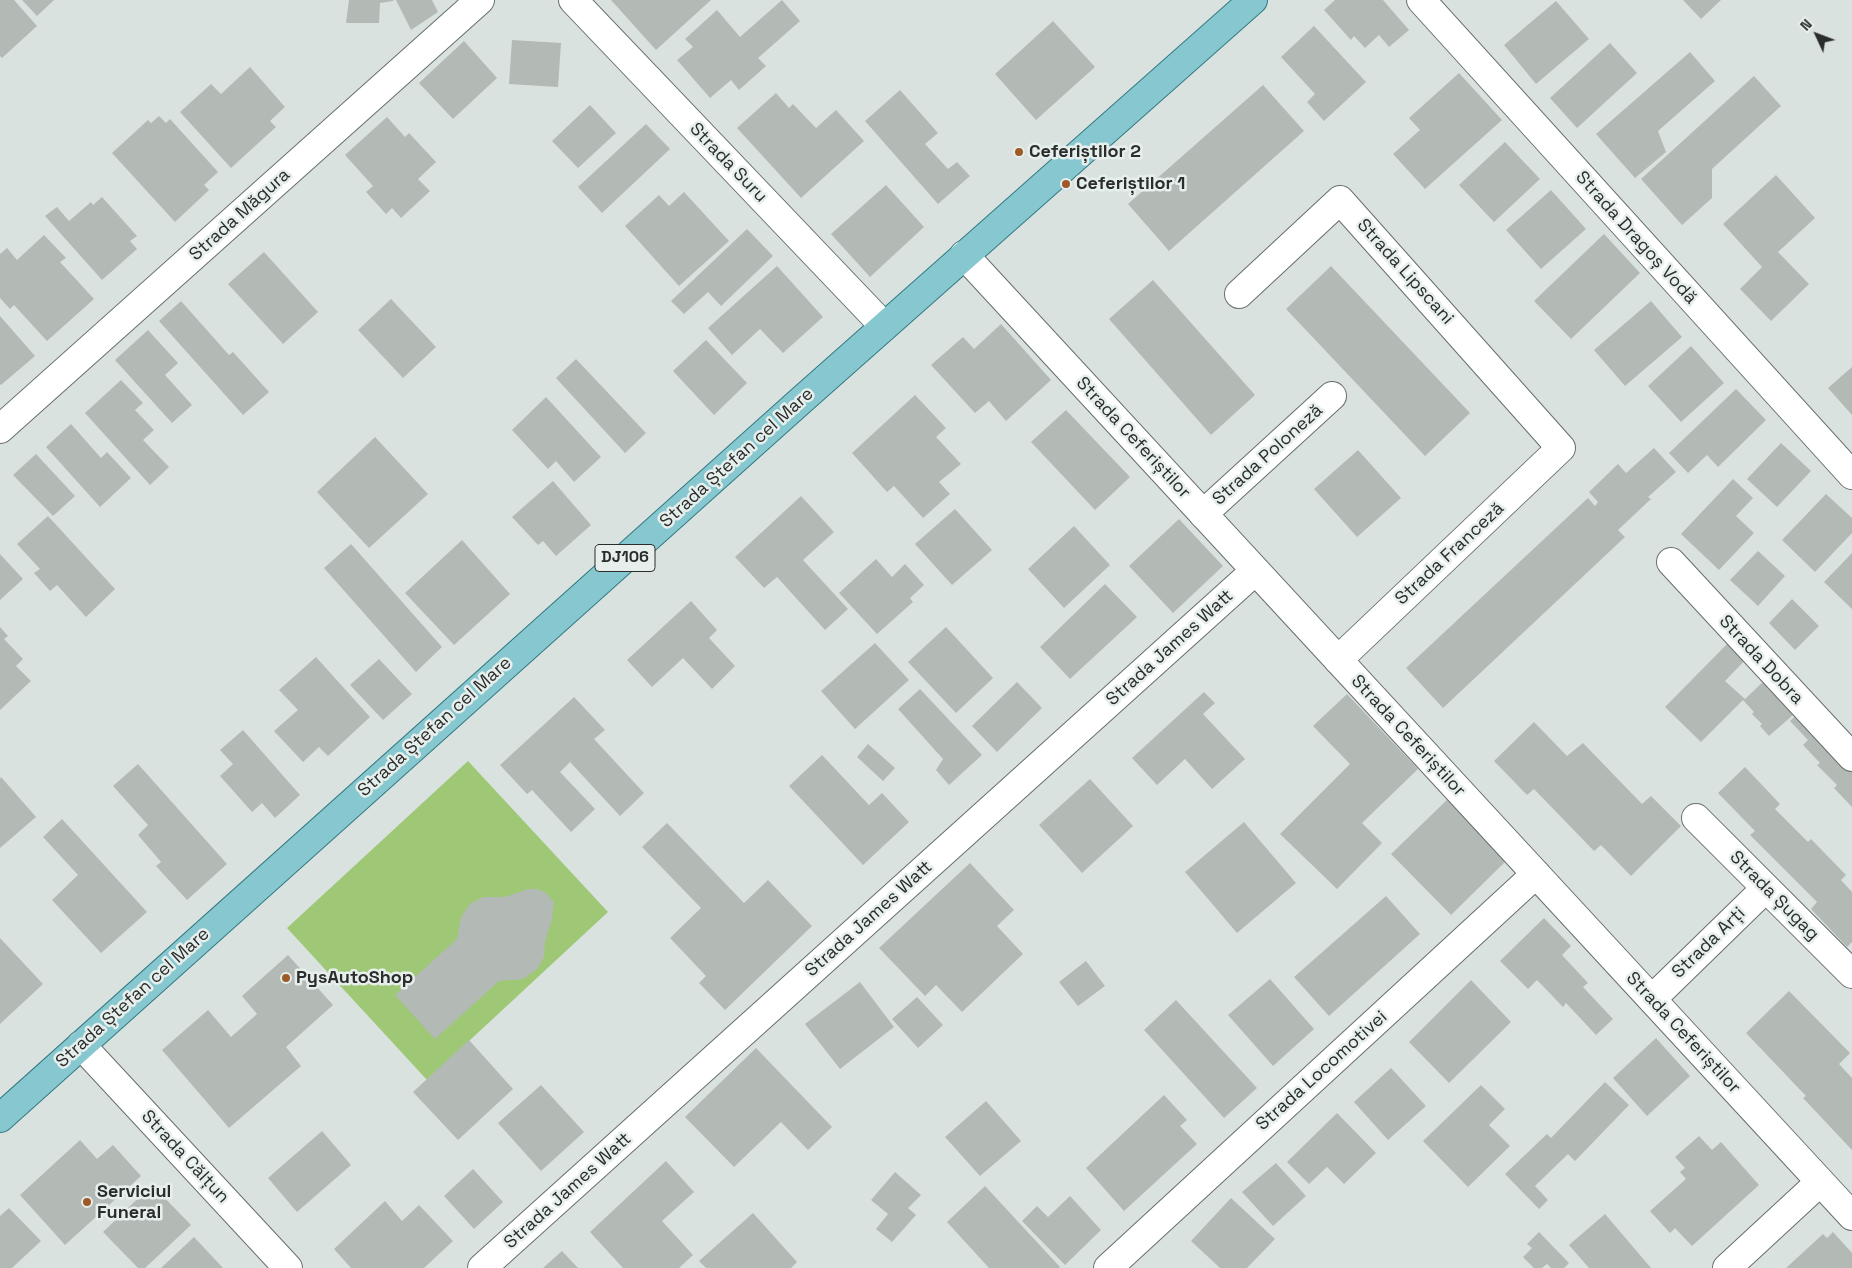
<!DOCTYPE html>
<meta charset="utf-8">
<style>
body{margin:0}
#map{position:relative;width:1852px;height:1268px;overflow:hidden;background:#dae2e0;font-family:"Space Grotesk",sans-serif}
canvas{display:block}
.north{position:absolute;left:1792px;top:10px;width:50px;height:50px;-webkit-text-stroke:4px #e7efed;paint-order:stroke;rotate:313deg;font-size:14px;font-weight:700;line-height:20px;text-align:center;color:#2a2d2c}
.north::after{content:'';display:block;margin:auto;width:18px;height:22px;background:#2a2d2c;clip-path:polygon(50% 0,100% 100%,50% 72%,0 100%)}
</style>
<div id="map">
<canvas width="1852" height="1268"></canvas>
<div class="north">N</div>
</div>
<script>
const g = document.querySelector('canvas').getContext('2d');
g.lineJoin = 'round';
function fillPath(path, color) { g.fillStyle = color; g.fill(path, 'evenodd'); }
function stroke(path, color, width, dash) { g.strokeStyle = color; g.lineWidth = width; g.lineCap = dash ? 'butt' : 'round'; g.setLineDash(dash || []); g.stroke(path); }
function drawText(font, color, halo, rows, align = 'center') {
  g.font = font + ' "Space Grotesk",sans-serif'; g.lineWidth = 5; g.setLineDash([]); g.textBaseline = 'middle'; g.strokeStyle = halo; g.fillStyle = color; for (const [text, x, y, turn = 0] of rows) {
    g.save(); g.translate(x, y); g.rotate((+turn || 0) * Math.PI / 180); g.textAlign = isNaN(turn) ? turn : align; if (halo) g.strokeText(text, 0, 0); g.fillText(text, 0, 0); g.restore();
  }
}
const green = new Path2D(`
 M468,761L608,912L427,1080L287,928Z`);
const building = new Path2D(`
 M0,0H14L37,26L2,58L0,56Z
 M22,0H54L37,16Z
 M349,0H393V1L380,3L379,23H346Z
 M396,0H432L438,12L411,30Z
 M611,0H711L656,50Z
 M782,0L800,21L758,58L766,66L739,90L731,80L710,98L677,60L693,47L685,39L717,10L740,37Z
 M1335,0H1383L1409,30L1389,47L1379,35L1365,48L1354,36L1351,40L1324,10Z
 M1683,0H1721L1701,19Z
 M1556,1L1589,39L1536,84L1504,45Z
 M1053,21L1095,67L1036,120L995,74Z
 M1314,26L1366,82L1324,121L1307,102L1315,94L1281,57Z
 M512,40L561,43L558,87L509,84Z
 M464,41L497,78L453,119L419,83Z
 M1610,43L1637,73L1577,128L1550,98Z
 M1690,52L1715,81L1658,131L1666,152L1635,178L1596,134Z
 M250,67L285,107L270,121L276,127L231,168L180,112L211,84L221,94Z
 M1459,73L1502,120L1425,189L1393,154L1420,130L1409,118Z
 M1754,76L1781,106L1712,169V198L1682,225L1641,179Z
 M1263,85L1304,131L1169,251L1128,204Z
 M900,90L938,133L925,144L948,169L957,162L970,176L938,204L865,121Z
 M776,93L789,108L793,104L816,128L836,110L864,141L801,198L737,128Z
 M590,105L616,133L578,168L552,141Z
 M159,116L166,123L170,119L218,172L204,185L209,190L175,222L112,153L148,120L151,123Z
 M387,117L405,137L409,133L436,162L418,179L430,191L401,218L392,208L386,214L366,192L373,186L345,155Z
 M646,124L670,149L602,213L578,187Z
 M1505,142L1540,179L1494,222L1459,185Z
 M1776,175L1815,218L1778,252L1809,284L1771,321L1740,289L1762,267L1723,224Z
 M886,185L924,227L870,277L831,234Z
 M1551,190L1586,229L1541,269L1506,230Z
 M684,192L729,241L679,286L625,226L659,195L669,206Z
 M102,197L137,236L130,241L137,249L102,280L45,216L57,207L69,221L91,202L93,205Z
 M747,229L773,256L721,306L708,292L684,314L671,301Z
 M1604,234L1640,273L1571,339L1534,301Z
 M44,235L66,258L60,262L94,299L47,341L14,305L10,309L0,298V254L7,248L17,260Z
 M264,252L318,312L283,344L228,284Z
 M777,266L823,317L783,353L760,329L732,355L708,328Z
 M1331,266L1470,413L1425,456L1286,309Z
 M1153,280L1255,395L1211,435L1109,319Z
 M391,299L436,347L403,378L358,330Z
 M181,301L229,355L233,352L269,392L243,415L159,321Z
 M1651,301L1682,337L1625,386L1594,350Z
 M0,316L35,356L1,385L0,384Z
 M1001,324L1051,380L1006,421L989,401L975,413L931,365L963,337L974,349Z
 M148,330L178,363L165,375L192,405L172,423L115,360Z
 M706,340L747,383L714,415L673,371Z
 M1691,346L1724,383L1681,422L1648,386Z
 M576,359L646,433L625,453L556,378Z
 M1852,367V415L1828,388Z
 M121,380L143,403L135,410L154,430L143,440L169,467L150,485L85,413Z
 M1736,389L1766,420L1718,467L1707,455L1688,473L1669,453Z
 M915,395L946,428L936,437L961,464L939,482L950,494L923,518L894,486L887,492L852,453Z
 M546,397L601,457L574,482L556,461L548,469L512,430Z
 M1066,410L1130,477L1095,510L1031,442Z
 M71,424L101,458L107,452L131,478L100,507L46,447Z
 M375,437L428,494L369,548L317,492Z
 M1781,443L1811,471L1777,507L1747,479Z
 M1654,448L1676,472L1648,497L1651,499L1618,530L1625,537L1443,708L1406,668L1588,498L1595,506L1598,502L1589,492L1618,464L1626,473Z
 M1358,450L1401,498L1357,537L1314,489Z
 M36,454L75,496L53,516L13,475Z
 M1733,479L1753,498L1736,516L1754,533L1719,570L1681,534Z
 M553,481L591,525L556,556L543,541L538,545L512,517Z
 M1826,494L1852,518V533L1815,572L1782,540Z
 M801,496L834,532L803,560L848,609L825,630L777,577L764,588L735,557Z
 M955,509L992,550L952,585L915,544Z
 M48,516L115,589L86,617L57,585L50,591L34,573L40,569L17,544Z
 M1179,519L1223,566L1173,613L1129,566Z
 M1074,526L1110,565L1064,608L1028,569Z
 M462,540L510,594L454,645L405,593Z
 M351,544L442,647L416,672L324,568Z
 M1758,551L1785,576L1758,606L1730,580Z
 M1852,553V609L1824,582Z
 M0,554L23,579L0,600Z
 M876,559L892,577L905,564L924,585L910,598L913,602L877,634L839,593Z
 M1105,584L1137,617L1070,679L1040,647Z
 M1792,599L1819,626L1795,650L1769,623Z
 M691,601L717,630L709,638L735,666L712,689L683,658L652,687L627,660Z
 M0,627L8,636L4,639L23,659L16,666L31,681L0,710Z
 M946,627L993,678L956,713L908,662Z
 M1734,637L1751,654L1725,681L1745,699L1767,678L1788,700L1783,704L1793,715L1769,736L1760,726L1762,724L1752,714L1754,712L1743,700L1701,742L1665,707Z
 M875,643L909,680L855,729L821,691Z
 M316,657L370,717L328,756L319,747L303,762L274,731L298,710L279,690Z
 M379,659L412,694L383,720L350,685Z
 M1017,682L1042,708L997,752L972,726Z
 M920,689L982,755L949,785L936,770L943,759L898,709Z
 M1204,692L1215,703L1203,714L1245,759L1212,789L1185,759L1157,785L1132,758Z
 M1347,694L1418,769L1362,823L1382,843L1337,889L1280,834L1350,764L1313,726Z
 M574,697L605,730L594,739L644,793L620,816L570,762L560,772L595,809L571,832L532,790L527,794L500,765Z
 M1804,708L1852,760V807L1834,788L1837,785L1817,765L1820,763L1803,745L1808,740L1790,721Z
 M1534,722L1567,756L1583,743L1642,804L1651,796L1681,826L1631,876L1601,845L1594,851L1534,789L1527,795L1494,761Z
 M243,730L300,795L275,818L262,803L252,812L220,776L233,764L220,750Z
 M868,744L895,768L883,781L857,757Z
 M822,755L869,805L882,793L909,822L863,865L789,786Z
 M138,764L227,864L187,900L156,866L161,862L138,835L148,825L113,786Z
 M1745,767L1780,804L1775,809L1808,842L1811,839L1846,875L1841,880L1852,892V942L1847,947L1811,909L1817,902L1750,835L1755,831L1718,793Z
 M1,777L36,817L0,848V779Z
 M1090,779L1133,826L1082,873L1039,825Z
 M1449,798L1508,859L1451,915L1391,854Z
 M62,819L147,912L101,953L52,900L78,875L43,837Z
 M1244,822L1296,883L1237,933L1185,872Z
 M667,823L744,903L768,880L812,926L725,1010L699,983L706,976L670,938L701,908L642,847Z
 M970,863L1014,910L997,926L1023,954L962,1012L936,985L925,996L879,948Z
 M528,889H538L546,893L554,902L552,919L545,942L544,957L537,969L523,979L499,981L435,1039L395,995L457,939L461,917L470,904L483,897H505Z
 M1386,896L1420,934L1329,1016L1294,977Z
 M1544,918L1571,946L1562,955L1588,983L1583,987L1613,1019L1596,1035L1566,1003L1563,1007L1537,980L1528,989L1500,961Z
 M0,938L43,984L0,1024Z
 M288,955L333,1005L286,1047L301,1066L229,1128L162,1050L208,1010L231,1037L257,1014L242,996Z
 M1086,961L1105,986L1078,1006L1059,982Z
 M1270,979L1314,1029L1273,1066L1228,1015Z
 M1471,980L1511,1022L1449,1083L1409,1042Z
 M860,982L894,1027L840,1069L805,1024Z
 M1789,991L1850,1053L1839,1064L1852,1078V1150L1803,1098L1806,1096L1746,1033Z
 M917,997L943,1025L918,1048L892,1019Z
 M1176,1000L1257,1088L1224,1118L1144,1030Z
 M1656,1038L1690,1076L1647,1116L1613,1078Z
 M469,1040L513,1089L458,1140L413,1092Z
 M756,1048L832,1127L808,1150L781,1122L734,1167L685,1117Z
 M1391,1068L1426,1106L1388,1140L1354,1102Z
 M1605,1082L1629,1105L1575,1161L1568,1154L1535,1186L1548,1200L1539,1209L1505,1174L1547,1134L1551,1138Z
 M541,1085L584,1132L541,1171L498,1123Z
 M1481,1085L1505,1109L1489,1125L1510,1146L1468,1187L1423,1141Z
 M1164,1095L1187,1120L1180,1126L1197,1144L1124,1211L1086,1168Z
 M986,1101L1021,1141L980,1176L945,1137Z
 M1337,1113L1376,1153L1344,1184L1327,1167L1309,1184L1287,1162Z
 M322,1131L351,1165L297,1212L268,1178Z
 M1699,1136L1712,1150L1721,1142L1759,1185L1692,1246L1675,1228L1670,1233L1650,1211L1686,1179L1680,1172L1685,1168L1675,1157Z
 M80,1140L97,1159L113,1145L141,1176L65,1245L20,1195Z
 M666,1161L694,1192L662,1221L693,1255L679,1268H623L590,1232Z
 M1276,1163L1306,1196L1273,1226L1242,1192Z
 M473,1169L503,1202L474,1229L444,1196Z
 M895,1172L921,1195L908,1208L916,1215L892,1242L876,1229L888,1214L871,1200Z
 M152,1185L191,1225L145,1268H138L103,1232Z
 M985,1186L1060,1267L1059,1268H989L947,1222Z
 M1070,1196L1101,1230L1065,1265L1022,1221L1037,1206L1048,1217Z
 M1231,1198L1275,1239L1247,1268H1220L1191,1241Z
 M385,1201L402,1221L419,1205L453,1241L424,1268H351L334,1249Z
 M9,1208L41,1241L12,1268H0V1216Z
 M753,1213L797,1262L791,1268H706L699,1261Z
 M1605,1214L1651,1268H1589L1569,1245Z
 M1539,1232L1569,1263L1564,1268H1551L1547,1264L1542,1268H1534L1523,1257L1532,1248L1527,1244Z
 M1833,1232L1852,1253V1268H1786L1823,1234L1827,1238Z
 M194,1237L223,1268H161Z
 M562,1251L578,1268H543Z`);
const minor = new Path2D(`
 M573,0L884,326
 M1421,0L1852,475
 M1239,294L1340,200L1561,448L1338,660
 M0,429L480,0
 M1203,514L1332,396
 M1671,562L1852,757
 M1696,818L1852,974
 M1652,999L1766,888
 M81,1045L288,1268
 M482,1268L1255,571
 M1108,1268L1536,874
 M1727,1268L1820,1182`);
const tertiary = new Path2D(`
 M964,255L1852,1216`);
const primary = new Path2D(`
 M0,1118C416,744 833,370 1253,0`);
const markers = [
 [1019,152,5,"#9d5a28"],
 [1066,184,5,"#9d5a28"],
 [286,978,5,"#9d5a28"],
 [87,1202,5,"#9d5a28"]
];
const shields = [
 [625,558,60]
];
const shieldNames = [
 ["DJ106",625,558]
];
const poiNames = [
 ["Ceferiștilor 2",1029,152],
 ["Ceferiștilor 1",1076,184],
 ["PysAutoShop",296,978],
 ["Serviciul",97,1192],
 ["Funeral",97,1213]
];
const streetNames = [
 ["Strada Suru",728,163,46],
 ["Strada Măgura",240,215,-42],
 ["Strada Dragoș Vodă",1636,238,48],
 ["Strada Lipscani",1405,272,48],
 ["Strada Ceferiștilor",1133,438,47],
 ["Strada Poloneză",1268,455,-42],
 ["Strada Ștefan cel Mare",737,458,-42],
 ["Strada Franceză",1450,554,-43],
 ["Strada James Watt",1170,648,-42],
 ["Strada Dobra",1761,660,47],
 ["Strada Ștefan cel Mare",435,727,-42],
 ["Strada Ceferiștilor",1408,736,47],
 ["Strada Șugag",1774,896,45],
 ["Strada James Watt",869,919,-42],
 ["Strada Arți",1709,943,-44],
 ["Strada Ștefan cel Mare",133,998,-42],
 ["Strada Ceferiștilor",1683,1033,47],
 ["Strada Locomotivei",1322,1071,-42],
 ["Strada Călțun",185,1157,47],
 ["Strada James Watt",568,1191,-42]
];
fillPath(green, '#9ec875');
fillPath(building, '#b3b9b5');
stroke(minor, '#676f6d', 30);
stroke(tertiary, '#676f6d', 30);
stroke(primary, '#327a82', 30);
stroke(minor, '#fff', 28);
stroke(tertiary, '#fff', 28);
stroke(primary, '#87c8d0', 28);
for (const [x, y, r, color] of markers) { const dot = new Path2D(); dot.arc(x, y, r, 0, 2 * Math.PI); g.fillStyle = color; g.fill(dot); stroke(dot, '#e7efed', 2); }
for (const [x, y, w] of shields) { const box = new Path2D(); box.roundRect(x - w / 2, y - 13.5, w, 27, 4); g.fillStyle = '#e7efed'; g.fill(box); stroke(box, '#2a2d2c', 1); }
drawText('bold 16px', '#2a2d2c', null, shieldNames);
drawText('bold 18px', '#2a2d2c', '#e7efed', poiNames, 'left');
drawText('18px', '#2a2d2c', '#e7efed', streetNames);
</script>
